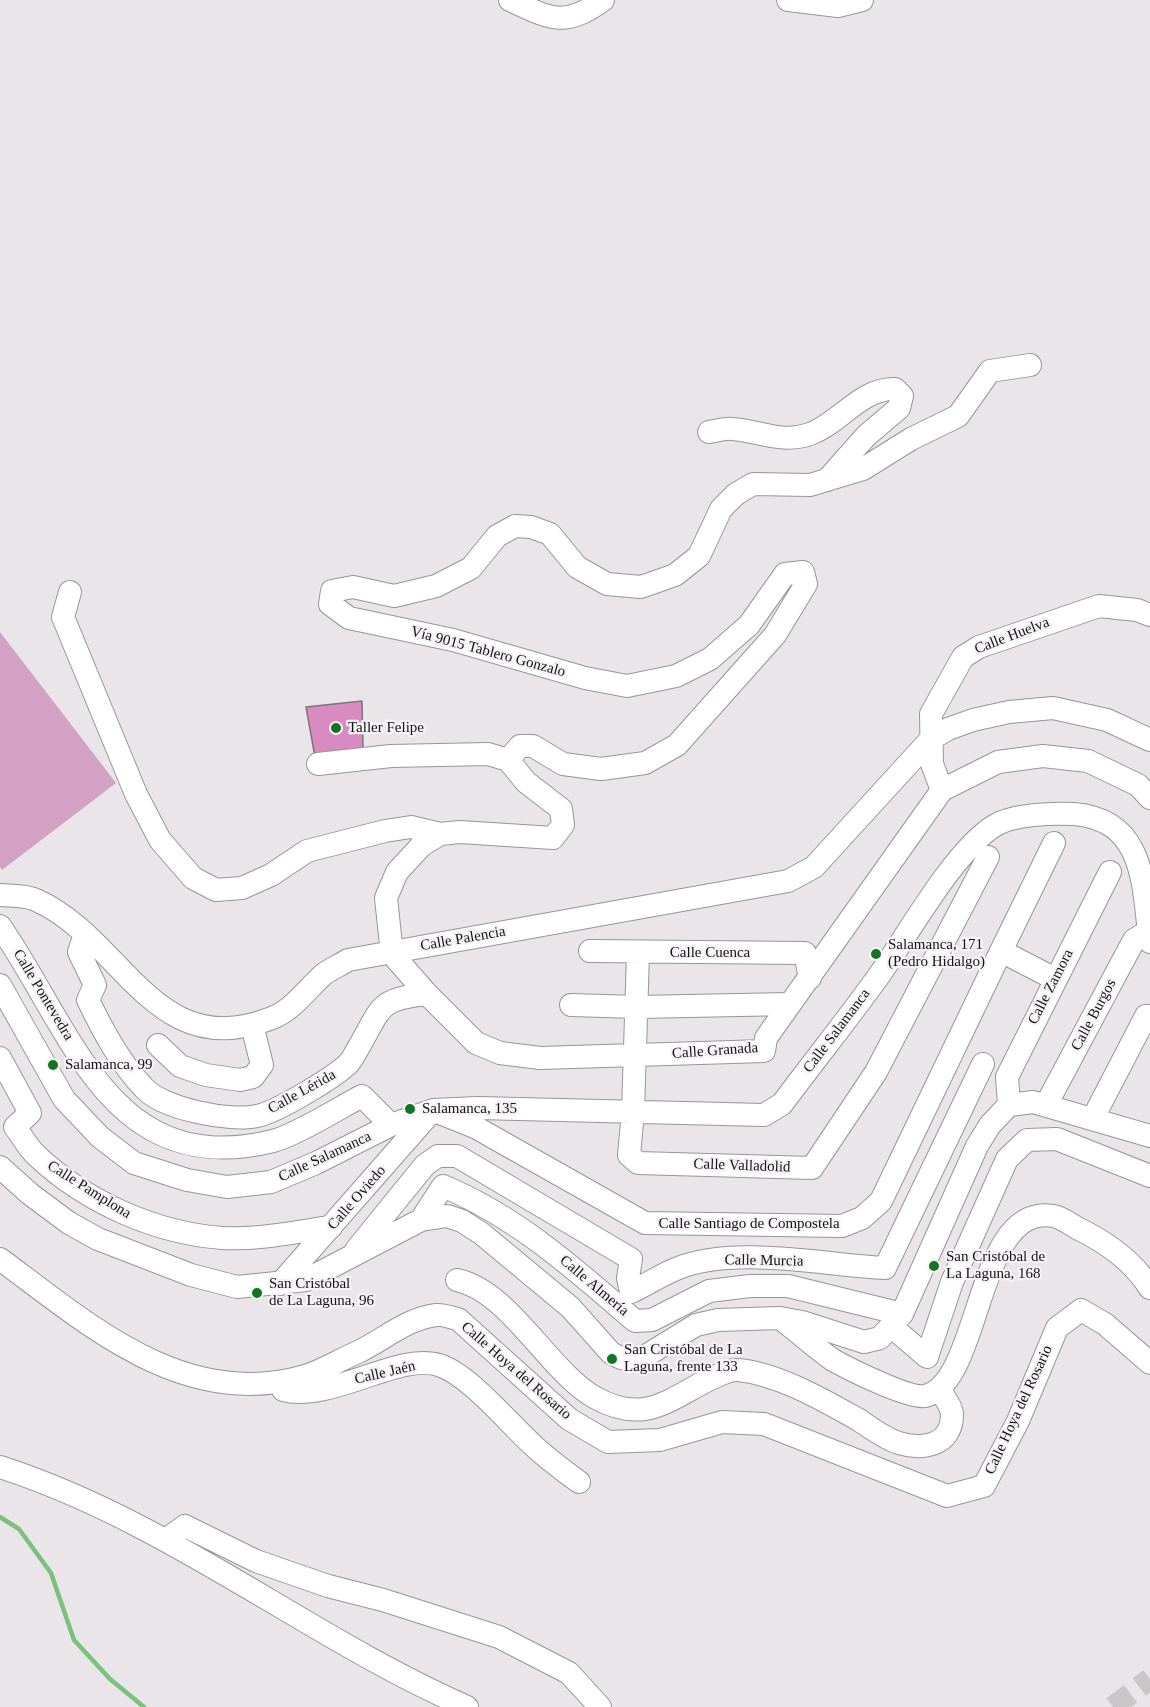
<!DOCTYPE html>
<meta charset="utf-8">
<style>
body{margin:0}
canvas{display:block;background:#e9e5e8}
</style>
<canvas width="1150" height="1707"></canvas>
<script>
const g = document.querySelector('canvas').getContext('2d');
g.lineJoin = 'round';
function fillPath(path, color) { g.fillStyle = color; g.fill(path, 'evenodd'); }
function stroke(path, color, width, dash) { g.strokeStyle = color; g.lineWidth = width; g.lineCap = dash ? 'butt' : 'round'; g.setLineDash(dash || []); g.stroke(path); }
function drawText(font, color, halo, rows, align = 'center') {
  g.font = font + ' "Times New Roman",serif'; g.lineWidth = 4.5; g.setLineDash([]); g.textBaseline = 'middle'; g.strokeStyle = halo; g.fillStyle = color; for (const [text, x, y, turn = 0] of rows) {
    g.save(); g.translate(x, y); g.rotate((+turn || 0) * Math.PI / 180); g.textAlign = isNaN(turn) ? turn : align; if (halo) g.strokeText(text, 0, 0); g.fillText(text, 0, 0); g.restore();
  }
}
const green = new Path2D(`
 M0,632L116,783L2,870L0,867Z`);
const stream = new Path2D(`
 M0,1517L19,1529L51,1573L74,1640L110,1679L144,1707`);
const building = new Path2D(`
 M362,701L363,749L315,757L306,707Z`);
const minorTunnel = new Path2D(`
 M1113,1707L1150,1679`);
const minor = new Path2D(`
 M510,0C551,19 564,28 603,0
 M788,0L838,6L862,0
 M709,432C717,431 725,428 732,429C761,431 781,444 810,434C840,423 861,388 895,389L902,396L899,408L866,436L827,480
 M70,592L63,617L136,794L160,840L193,878L216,890L242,888L271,875L307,851L385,831L411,827L440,834
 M508,760L520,746H533L563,764L601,769L645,763L677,745L775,635L806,584L803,572L785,574L749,625L710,659L676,676L627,686L585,678L453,640L349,618L330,604L332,591L353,587L394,596L436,586L471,568L497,536L515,526L531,527L550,534L577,567L607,584L641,587L675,575L699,556L721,509L736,494L753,484L810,485L863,469L911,439L958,416L990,371L1030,365
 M318,764L391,756L488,754L508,760L526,782L561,809L563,825L553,838L460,832L440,834L422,845L397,872L386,898L392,954
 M942,790L932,764L931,714L963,657L979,647L1099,606L1137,610L1150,615
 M0,895C11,896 26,895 36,900C124,939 154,1065 272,1018C293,1010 308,988 324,974C331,969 340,965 348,960L788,881L814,867L931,739L948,729L973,720L1009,712L1053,708L1107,720L1150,740
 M0,926C73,1031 111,1181 273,1141C296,1135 339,1108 362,1096L391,1125
 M85,934L79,952L95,985L88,1000C103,1031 120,1063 144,1088C163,1109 230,1122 257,1116C277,1112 333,1078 348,1064C353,1059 356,1051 360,1045C382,1006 379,999 427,994
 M590,951L805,953L810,978
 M1001,951L1054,843
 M638,953L633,1112L629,1155L638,1163L812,1168L876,1072L988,857
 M392,954L427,994L476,1043L500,1053L540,1058L764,1051L766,1038L942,790L998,762L1043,756L1088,761L1138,785L1150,798
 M0,985L64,1099L100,1137L134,1163L187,1180L227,1187L271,1182L316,1163L391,1125L433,1110L478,1108L764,1115L782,1104C814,1061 847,1020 878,977C907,936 954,851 994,826C1013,814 1052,813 1074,814C1146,820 1143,886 1150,942
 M571,1005L637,1007L790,1004
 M158,1045L180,1066L206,1075L240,1080L253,1077L262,1065L252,1025
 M0,1058L30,1113L15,1127C22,1136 28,1148 37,1156C86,1202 155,1233 222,1238C258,1240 296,1232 331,1227
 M1009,1105L1007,1077L1110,872
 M1046,1105L1134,940L1149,931
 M440,1113L475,1127L645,1223L842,1226L862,1218L881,1201L1001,951L1055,979
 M1093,1118L1146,1016H1150
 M0,1167L30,1194L69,1223L98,1239L191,1275L237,1287L306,1280L421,1220L447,1216L462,1221L482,1234L570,1307L611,1353L621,1358L639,1360L696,1325L718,1320L780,1318L802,1322L864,1342L880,1338L902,1314L977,1146L990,1125L1009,1105L1033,1102L1150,1136
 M421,1220L443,1186C517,1217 575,1269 635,1321L652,1320L709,1291L750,1286H788L902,1314
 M356,1250L425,1165L438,1156H457L631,1259L628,1278L631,1292C646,1285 661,1275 676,1269C732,1245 825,1265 885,1268L983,1064
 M0,1259C89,1325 185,1411 305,1376C323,1371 341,1359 358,1352C383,1340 408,1318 436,1315C443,1314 452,1318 458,1319L569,1419L608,1442L660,1440L722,1422L764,1424L947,1496L984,1486L1018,1421L1057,1328L1081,1310L1105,1324L1150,1363
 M457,1280C509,1291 548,1370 594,1397C645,1426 669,1399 712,1378C720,1375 729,1369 738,1370C779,1374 823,1400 859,1420C871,1428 885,1439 899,1443C922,1450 952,1446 952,1415C952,1407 944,1397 940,1390
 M280,1284L432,1111
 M786,1323C802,1335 817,1349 833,1360C849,1369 909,1399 925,1396C982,1383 975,1203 1053,1216C1061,1217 1070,1224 1077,1228C1106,1242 1133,1261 1150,1288
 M892,1327L927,1357L952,1282L1007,1159L1027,1140L1057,1139L1150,1176
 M283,1390C328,1403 400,1352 439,1365C470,1375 510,1425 536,1448C549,1460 564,1471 579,1482
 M0,1467C170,1522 306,1636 467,1707
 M167,1539L185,1526L256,1561L328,1586L383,1600L499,1637L569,1673L600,1707`);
const markers = [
 [336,728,6,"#137424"],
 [876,954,6,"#137424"],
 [53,1065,6,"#137424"],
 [410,1109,6,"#137424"],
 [934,1266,6,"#137424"],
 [257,1293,6,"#137424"],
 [612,1359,6,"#137424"]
];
const streetNames = [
 ["Calle Huelva",1012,636,-21],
 ["Vía 9015 Tablero Gonzalo",488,652,15],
 ["Calle Palencia",463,939,-10],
 ["Calle Cuenca",710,953],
 ["Calle Zamora",1051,987,-63],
 ["Calle Pontevedra",43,995,59],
 ["Calle Burgos",1094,1015,-62],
 ["Calle Salamanca",837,1031,-53],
 ["Calle Granada",715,1051,-4],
 ["Calle Lérida",302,1092,-29],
 ["Calle Salamanca",325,1157,-25],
 ["Calle Valladolid",742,1166,2],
 ["Calle Pamplona",89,1190,32],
 ["Calle Oviedo",357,1198,-49],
 ["Calle Santiago de Compostela",749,1224],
 ["Calle Murcia",764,1261,1],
 ["Calle Almería",594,1286,40],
 ["Calle Hoya del Rosario",516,1371,41],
 ["Calle Jaén",385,1373,-13],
 ["Calle Hoya del Rosario",1019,1410,-65]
];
const poiNames = [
 ["Taller Felipe",348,728],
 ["Salamanca, 171",888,945],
 ["(Pedro Hidalgo)",888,962],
 ["Salamanca, 99",65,1065],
 ["Salamanca, 135",422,1109],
 ["San Cristóbal de",946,1257],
 ["La Laguna, 168",946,1274],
 ["San Cristóbal",269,1284],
 ["de La Laguna, 96",269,1301],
 ["San Cristóbal de La",624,1350],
 ["Laguna, frente 133",624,1367]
];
fillPath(green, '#d3a1c4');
stroke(stream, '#7bc17e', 4.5);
fillPath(building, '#d88ac1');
stroke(building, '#7b777a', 1.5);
stroke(minorTunnel, '#c9c6c8', 22, [22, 11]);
stroke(minor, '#999597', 24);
stroke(minor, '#fff', 22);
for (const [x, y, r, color] of markers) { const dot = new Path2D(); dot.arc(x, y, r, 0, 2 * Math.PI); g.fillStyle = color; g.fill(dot); stroke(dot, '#f7f2f5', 2); }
drawText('15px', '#151415', '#f7f2f5', streetNames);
drawText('15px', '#151415', '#f7f2f5', poiNames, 'left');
</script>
